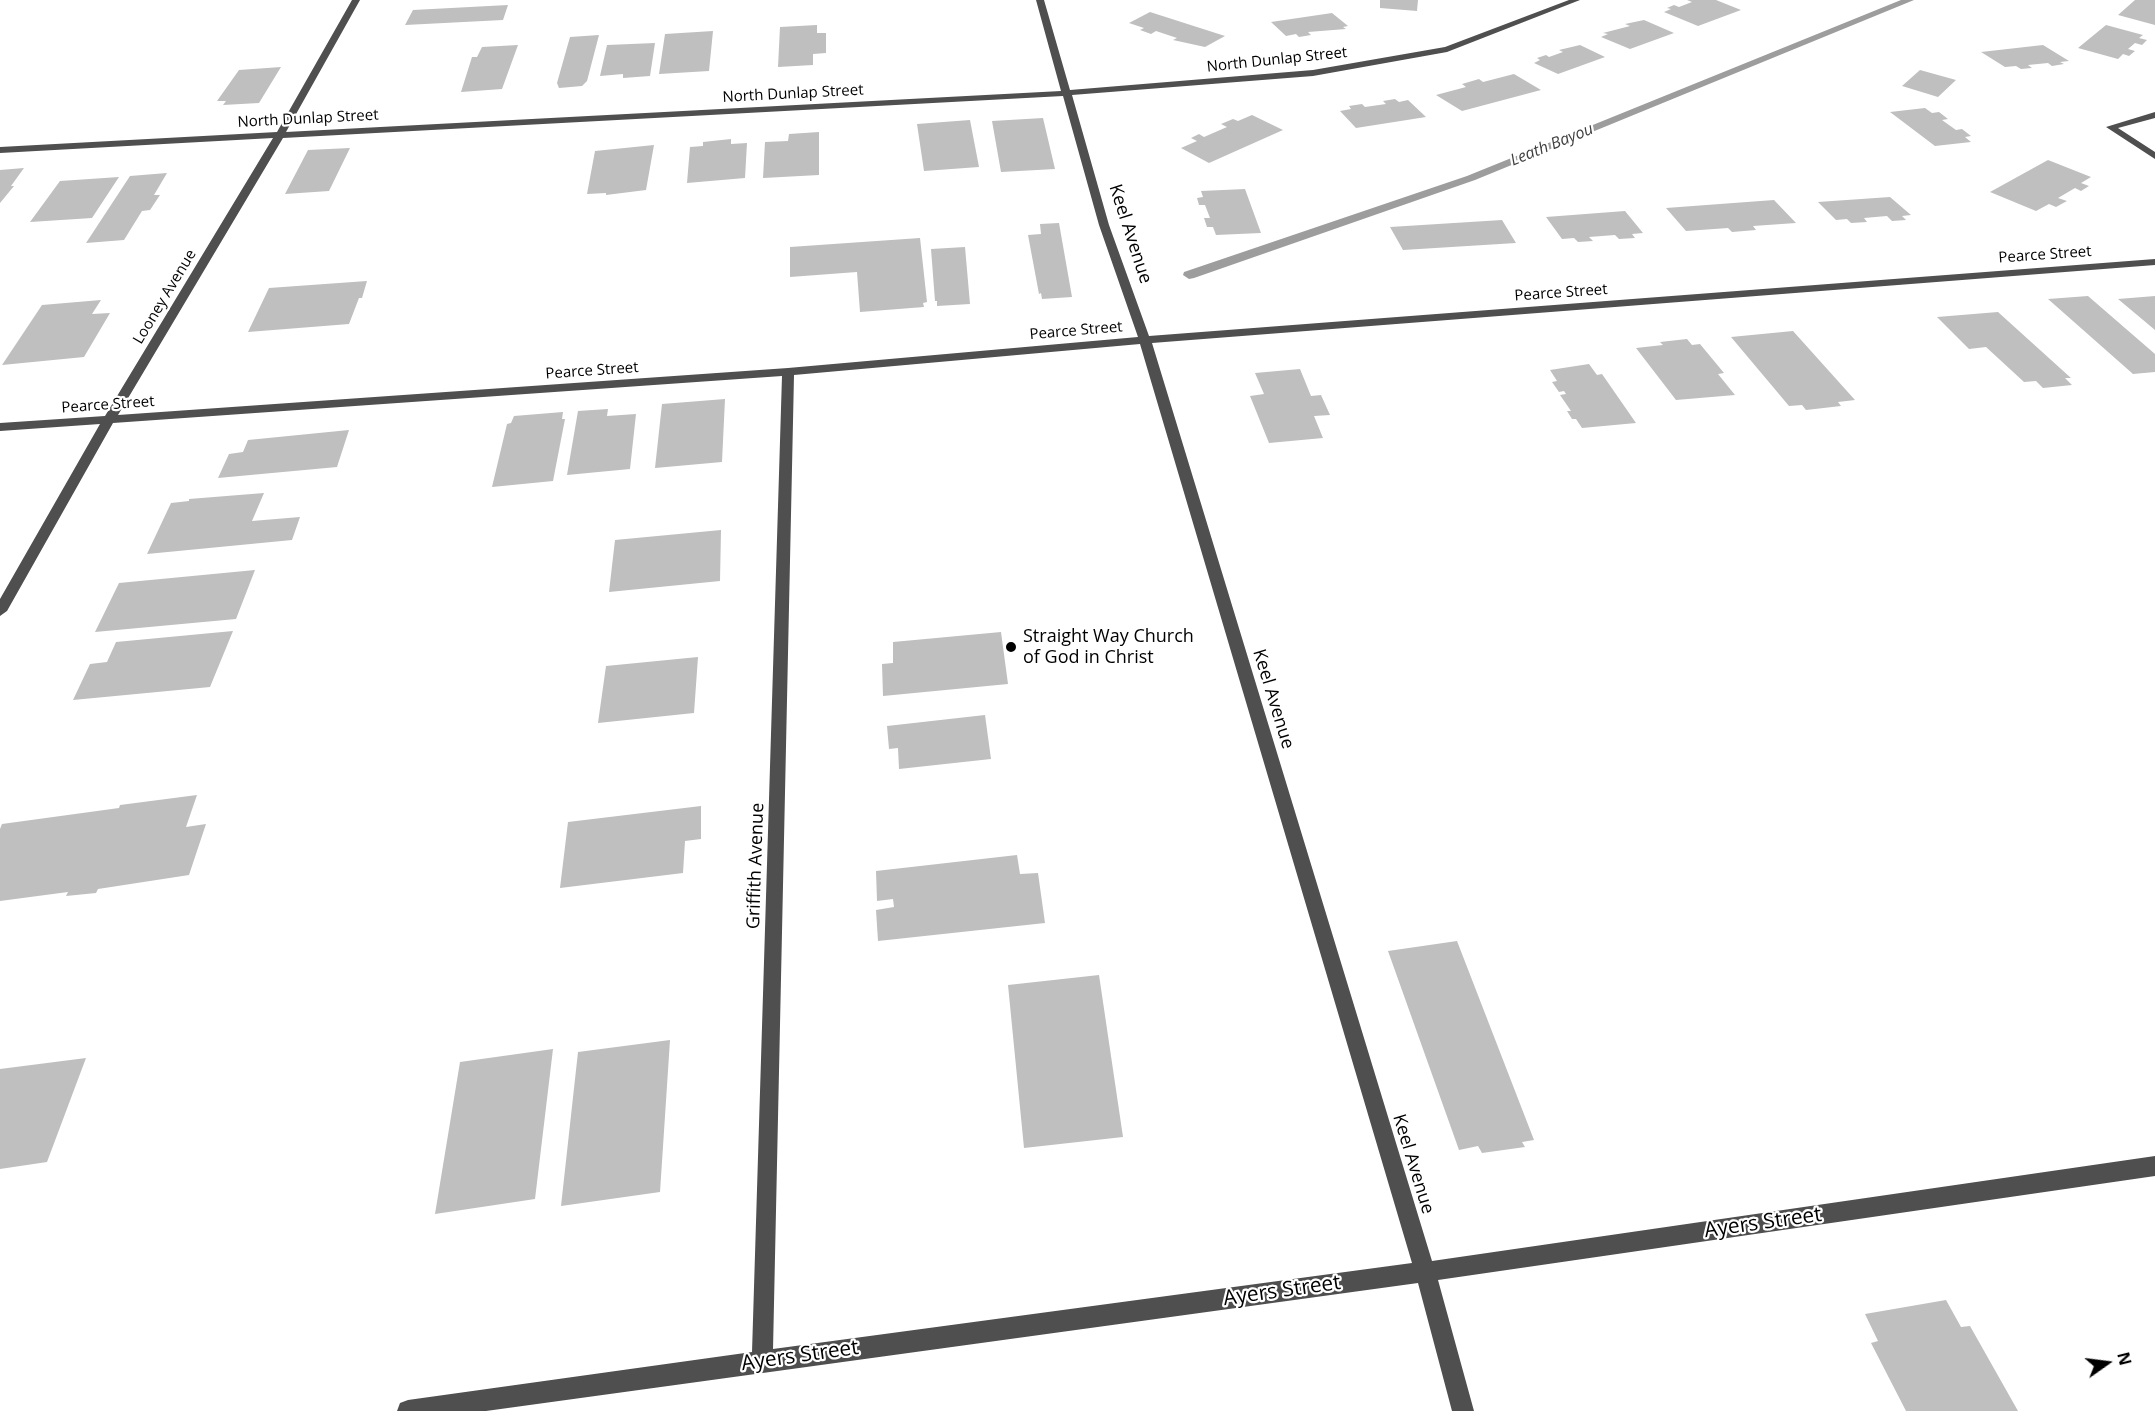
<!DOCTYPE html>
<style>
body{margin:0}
#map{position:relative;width:2155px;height:1411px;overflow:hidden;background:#fff;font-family:"Open Sans",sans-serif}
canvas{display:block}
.north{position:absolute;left:2077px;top:1333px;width:60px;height:60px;-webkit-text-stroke:4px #fff;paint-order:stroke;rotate:76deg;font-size:16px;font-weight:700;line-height:24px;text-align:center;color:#000}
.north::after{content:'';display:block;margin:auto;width:21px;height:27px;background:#000;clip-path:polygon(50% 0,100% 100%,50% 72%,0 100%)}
</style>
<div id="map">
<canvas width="2155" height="1411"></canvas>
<div class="north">N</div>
</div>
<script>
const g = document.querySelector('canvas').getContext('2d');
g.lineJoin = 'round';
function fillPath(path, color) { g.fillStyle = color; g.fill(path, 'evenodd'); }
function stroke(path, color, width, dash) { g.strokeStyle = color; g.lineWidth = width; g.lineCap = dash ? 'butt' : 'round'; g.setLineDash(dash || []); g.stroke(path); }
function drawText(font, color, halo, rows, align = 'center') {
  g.font = font + ' "Open Sans",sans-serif'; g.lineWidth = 4.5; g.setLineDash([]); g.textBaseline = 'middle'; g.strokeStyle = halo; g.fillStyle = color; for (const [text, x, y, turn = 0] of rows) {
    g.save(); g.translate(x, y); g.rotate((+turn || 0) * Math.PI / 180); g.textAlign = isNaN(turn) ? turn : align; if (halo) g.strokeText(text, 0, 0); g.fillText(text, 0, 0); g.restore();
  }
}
const stream = new Path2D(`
 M1901,0H1914L1475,180L1194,278L1189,279L1183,275L1184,272L1467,176Z`);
const building = new Path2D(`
 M1380,0H1418L1417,11L1380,8Z
 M1687,0H1716L1741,10L1698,26L1664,12L1671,9L1667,8L1674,5L1679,7L1692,2Z
 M2135,0H2155V25L2118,15Z
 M508,5L503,20L405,25L413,10Z
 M1150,12L1225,36L1205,47L1173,40L1177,38L1156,31L1151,34L1140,30L1144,28L1129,23Z
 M1332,13L1348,26L1343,27L1346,29L1308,32L1311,35L1299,37L1296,34L1286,36L1271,22Z
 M1644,20L1674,33L1630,49L1601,37L1608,34L1603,33L1630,26L1625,24Z
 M817,25V33H826V53L813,54V65L778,67L780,27Z
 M2106,25L2143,35L2139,38L2147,40L2142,45L2135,43L2128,49L2135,51L2129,56L2123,54L2118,59L2078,48Z
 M713,31L709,71L659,74L665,34Z
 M599,35L587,81L582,86L559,88L557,83L570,37Z
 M655,43L650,76L623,78V74L600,76L607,45Z
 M518,45L502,89L461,92L472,57H477L482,47Z
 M1580,45L1605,57L1558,74L1534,63L1540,60L1537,58L1546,55L1549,57L1563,52L1559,50Z
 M2043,45L2069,61L2060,62L2064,64L2052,66L2048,63L2028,65L2032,68L2021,69L2016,66L2005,67L1981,52Z
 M281,67L259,103L223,105L226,101H217L239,70Z
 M1920,70L1956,80L1938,97L1902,86Z
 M1514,74L1541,90L1462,111L1436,95L1466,87L1462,84L1479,79L1483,82Z
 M1395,99L1399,102L1408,100L1426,117L1356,128L1340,111L1351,109L1349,106L1362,104L1365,107L1386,104L1383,101Z
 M1925,108L1932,113L1939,112L1948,119L1942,120L1956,130L1962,129L1971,136L1965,137L1971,142L1935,146L1890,112Z
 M1252,115L1283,130L1209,163L1181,148L1197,141L1191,138L1199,134L1204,137L1227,127L1221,124L1233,119L1238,121Z
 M1043,118L1055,169L1001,172L992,121Z
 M970,120L979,167L924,171L917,124Z
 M819,132V175L763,178L765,142L788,141L789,134Z
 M731,139V144L747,143L745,178L687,183L690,147L703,146V142Z
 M654,145L646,190L606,195V193L587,194L595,151Z
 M350,148L329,191L285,194L308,150Z
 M2048,160L2091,177L2081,183L2089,186L2081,191L2075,188L2058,198L2067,201L2056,207L2049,204L2036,211L1990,192Z
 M24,168L11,186H14L0,203V170Z
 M167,173L154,195H160L150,210L142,211L124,240L86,243L130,176Z
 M119,177L92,218L30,222L60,181Z
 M1245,189L1261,233L1216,235L1213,227H1207L1204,218H1210L1205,205H1199L1197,198L1203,197L1201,191Z
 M1890,197L1911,215L1902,216L1906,220L1892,221L1887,216L1864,218L1867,222L1851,223L1847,219L1836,220L1818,202Z
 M1774,200L1796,223L1753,226L1756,230L1732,232L1728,228L1686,231L1666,208Z
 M1625,211L1643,233L1632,234L1635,238L1619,239L1615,235L1589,237L1593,241L1578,242L1574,238L1562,239L1546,217Z
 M1502,220L1516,243L1403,250L1390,227Z
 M1059,223L1072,297L1042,299L1041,293L1039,294L1028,235L1041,234L1040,224Z
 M920,238L927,302L923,303L924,307L860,312L857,272L790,277V247Z
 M965,247L970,304L937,306V301H935L931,249Z
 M367,281L362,298H359L349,324L248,332L269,288Z
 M2088,296L2155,354V372L2133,374L2048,299Z
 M2155,296V330L2118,299Z
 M101,300L92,314L110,313L84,357L2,365L42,305Z
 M1998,312L2071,378H2065L2072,385L2043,388L2036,381L2024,382L1986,347L1969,349L1937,317Z
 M1793,331L1855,400L1838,402L1841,406L1806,410L1802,405L1789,406L1731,337Z
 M1687,339L1692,345L1700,344L1724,373L1718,374L1735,395L1676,400L1636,348L1663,345L1660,342Z
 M1589,364L1597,375L1602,374L1636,423L1582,428L1576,419H1572L1567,411H1571L1560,395L1566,394L1564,391L1559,392L1552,382L1557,381L1550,370Z
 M1300,369L1311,396L1321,395L1330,415L1314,416L1323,438L1269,443L1250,396L1264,394L1255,373Z
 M725,399L722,462L655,468L662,404Z
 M608,409L607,416L636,414L630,469L567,475L578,411Z
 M563,412L562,419H565L553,481L492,487L507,424L511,423L514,416Z
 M349,430L337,467L218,478L229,454L243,452L248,440Z
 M264,493L252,521L300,517L292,540L147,554L171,503L189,501V499Z
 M721,530L720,581L609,592L615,540Z
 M255,570L236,619L95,632L119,583Z
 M233,631L210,687L73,700L90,664L107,662L116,642Z
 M1001,632L1008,684L883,696L882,664L893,663V642Z
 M698,657L694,713L598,723L606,666Z
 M985,715L991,759L899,769L898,748L889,749L887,726Z
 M197,795L186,827L206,824L189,875L98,889L96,893L66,896L68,892L0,901V829L2,824L119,808L120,805Z
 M701,806V839L685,841L683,873L560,888L568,822Z
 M1017,855L1020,874L1038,873L1045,923L878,941L876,910L894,907L893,899L877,901L876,871Z
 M1457,941L1534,1140L1522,1142L1525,1147L1482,1153L1478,1146L1459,1150L1388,951Z
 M1099,975L1123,1137L1024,1148L1008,985Z
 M670,1040L660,1192L561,1206L578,1052Z
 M553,1049L535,1199L435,1214L460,1062Z
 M86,1058L47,1162L0,1169V1069Z
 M1946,1300L1961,1327L1970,1326L2018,1411H1906L1871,1343L1878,1341L1865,1314Z`);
const minor = new Path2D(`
 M352,0H360L286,132L1061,91L1036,0H1044L1070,90L1313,70L1445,47L1569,0H1580L1447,52L1313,76L1072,95L1109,225L1149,336L2155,259V265L1152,343L1432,1261L2155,1156V1176L1438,1280L1474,1411H1452L1418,1283L486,1411H397L400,1403L408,1400L752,1352L782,376L113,423L7,611L0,616V599L100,424L0,431V423L105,416L273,138L0,153V147L277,132ZM1063,96L1099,225L1138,337L788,368L118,415L283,138ZM1140,344L1412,1263L773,1349L794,375Z
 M2155,112V118L2118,128L2155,152V159L2106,127Z`);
const markers = [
 [1011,647,6,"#000"]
];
const farStreetnames = [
 ["North Dunlap Street",1277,60,-6],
 ["North Dunlap Street",793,94,-3],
 ["North Dunlap Street",308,119,-3],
 ["Pearce Street",2045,255,-4],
 ["Pearce Street",1561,293,-4],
 ["Looney Avenue",165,297,-59],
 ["Pearce Street",1076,331,-5],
 ["Pearce Street",592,371,-4],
 ["Pearce Street",108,405,-4]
];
const farWaternames = [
 ["Leath Bayou",1552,145,-22]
];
const streetNames = [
 ["Keel Avenue",1130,234,72],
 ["Keel Avenue",1273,699,73],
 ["Griffith Avenue",756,866,-88],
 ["Keel Avenue",1413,1164,73]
];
const poiNames = [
 ["Straight Way Church",1023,637],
 ["of God in Christ",1023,658]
];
const nearStreetnames = [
 ["Ayers Street",1763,1223,-8],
 ["Ayers Street",1282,1291,-8],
 ["Ayers Street",800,1356,-8]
];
fillPath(stream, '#9d9d9d');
fillPath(building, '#bfbfbf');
fillPath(minor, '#4f4f4f');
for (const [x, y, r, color] of markers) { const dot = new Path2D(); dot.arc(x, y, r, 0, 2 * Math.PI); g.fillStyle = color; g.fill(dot); stroke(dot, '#fff', 2); }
drawText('15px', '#000', '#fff', farStreetnames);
drawText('italic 16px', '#3e3e3e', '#fff', farWaternames);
drawText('18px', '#000', '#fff', streetNames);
drawText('18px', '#000', '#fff', poiNames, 'left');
drawText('21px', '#000', '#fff', nearStreetnames);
</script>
